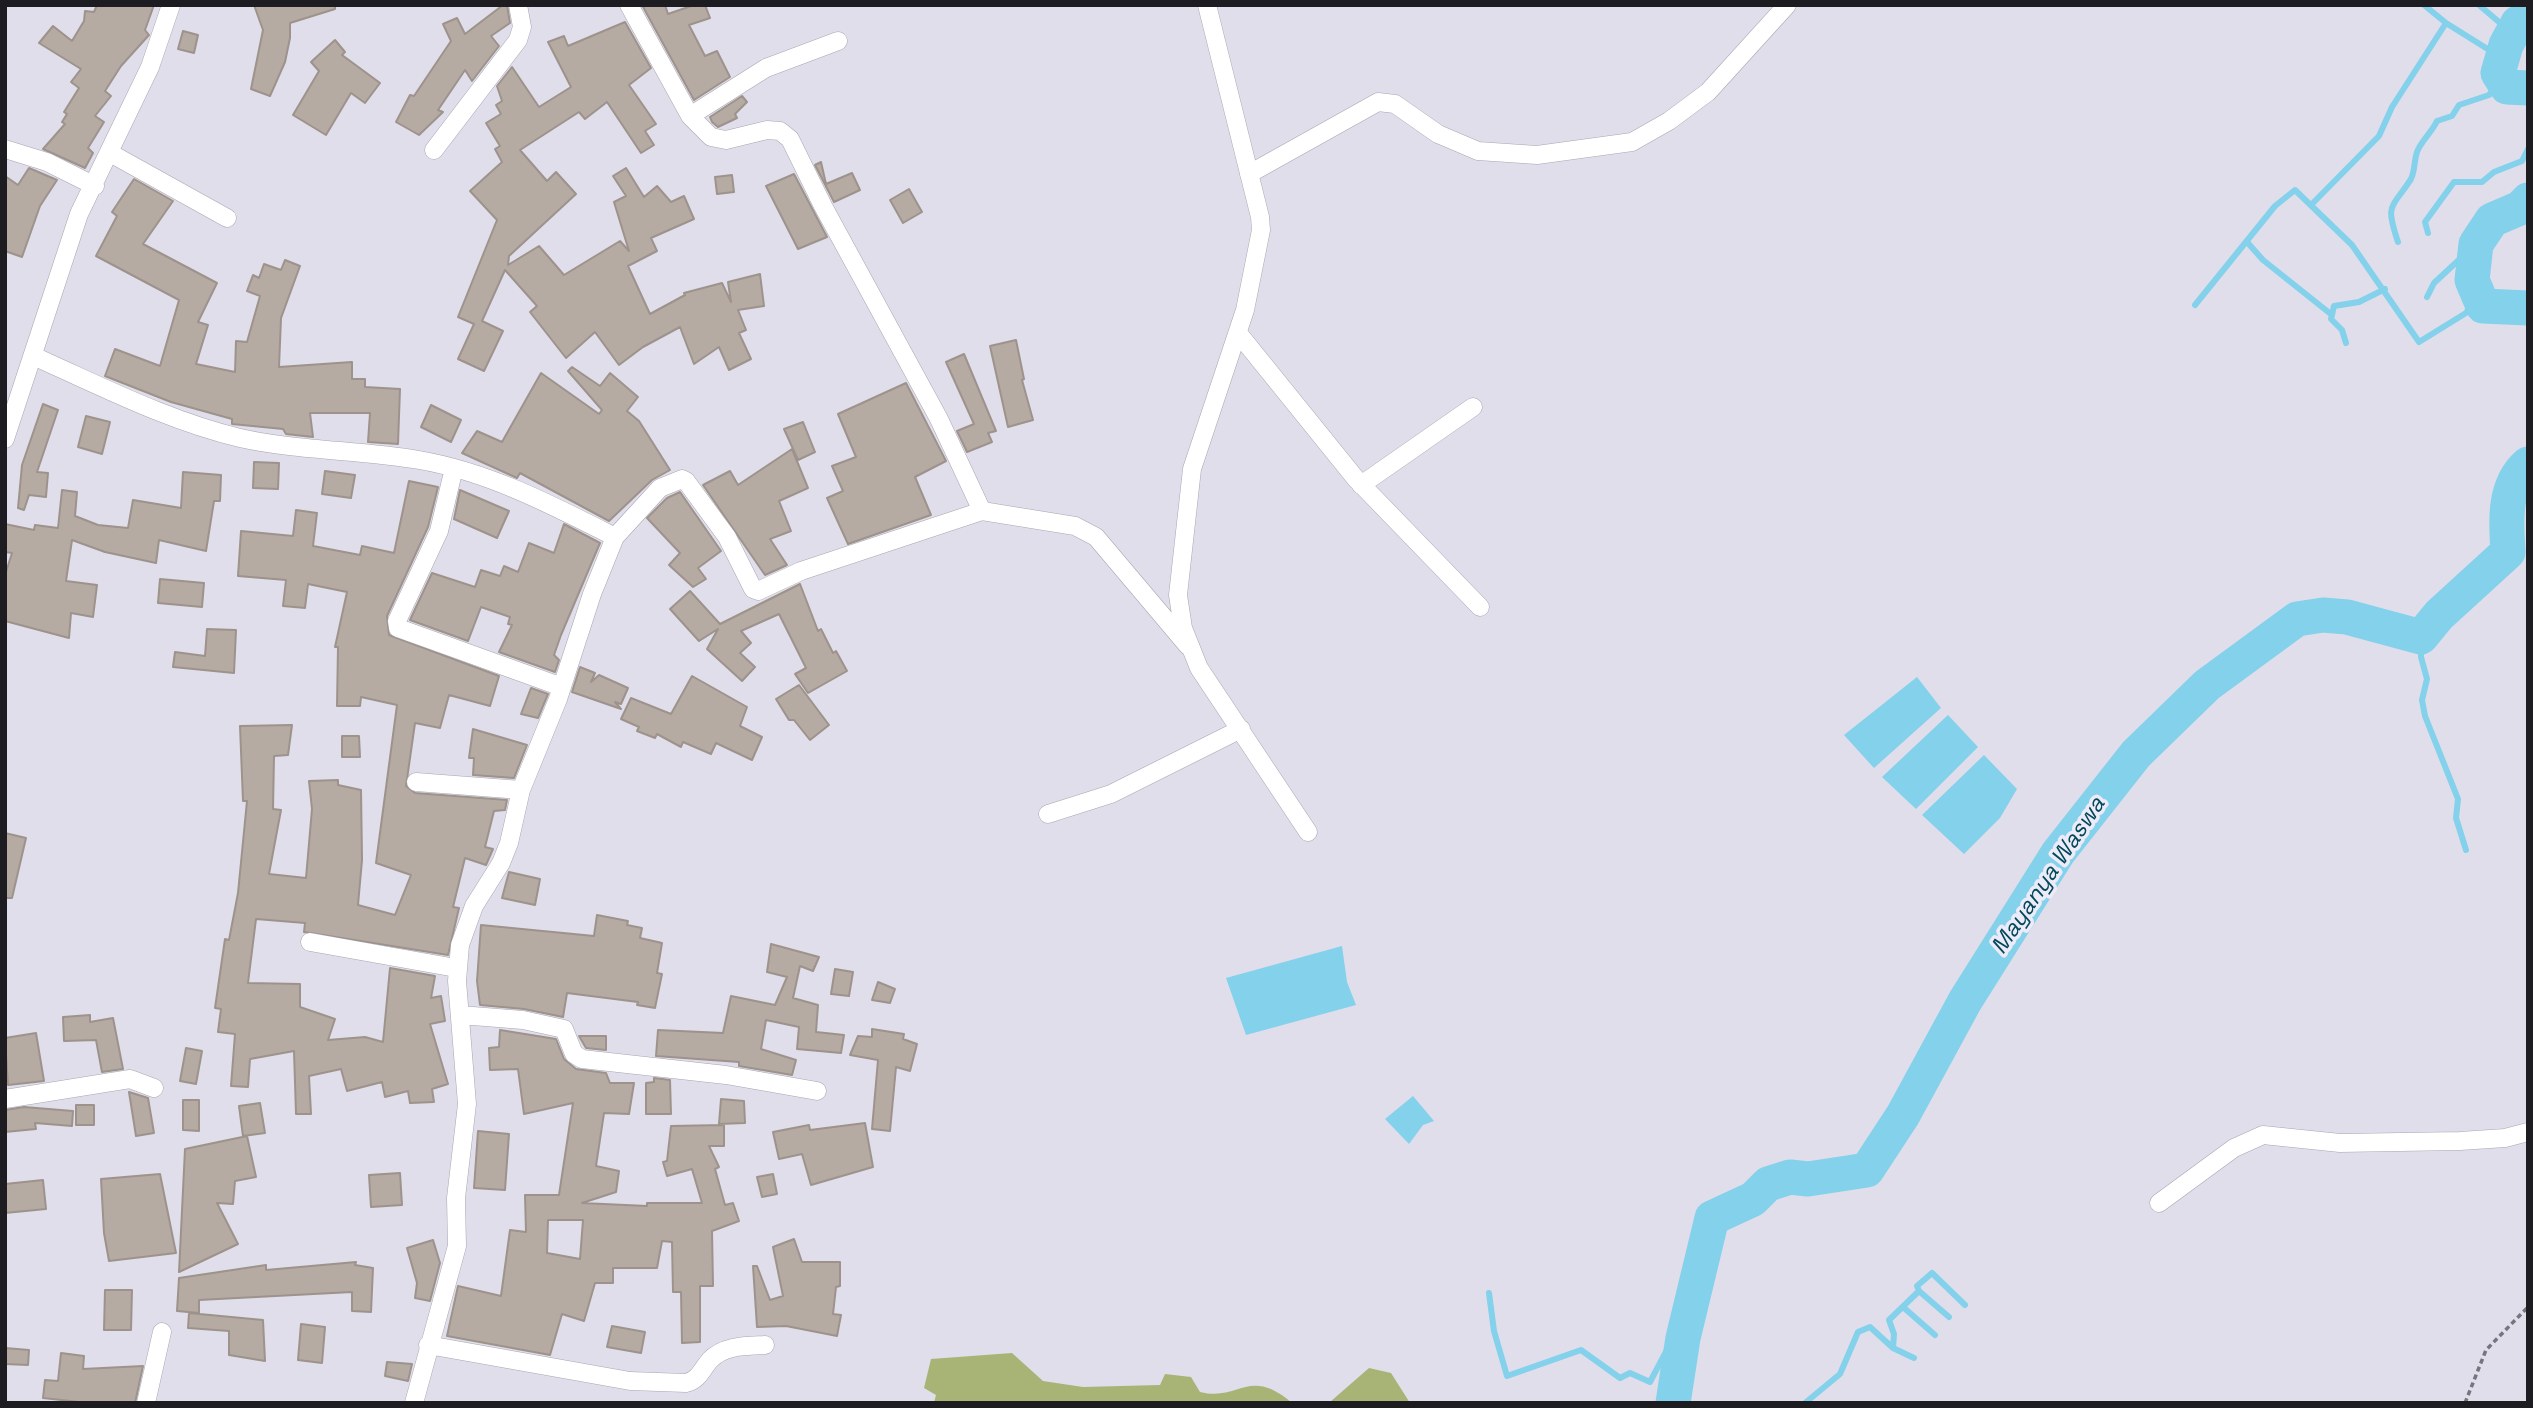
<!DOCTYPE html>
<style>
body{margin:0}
#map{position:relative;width:2533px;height:1408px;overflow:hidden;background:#dfdeea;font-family:"Space Grotesk",sans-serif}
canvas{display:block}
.frame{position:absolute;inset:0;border:7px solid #1d1d21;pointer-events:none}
</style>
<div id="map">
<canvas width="2533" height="1408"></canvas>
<div class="frame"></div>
</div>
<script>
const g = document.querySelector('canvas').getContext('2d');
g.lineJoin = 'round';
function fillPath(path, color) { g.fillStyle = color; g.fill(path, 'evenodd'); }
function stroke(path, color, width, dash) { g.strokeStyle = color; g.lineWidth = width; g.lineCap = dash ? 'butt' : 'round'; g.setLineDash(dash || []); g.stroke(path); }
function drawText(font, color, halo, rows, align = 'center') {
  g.font = font + ' "Space Grotesk",sans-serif'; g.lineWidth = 7; g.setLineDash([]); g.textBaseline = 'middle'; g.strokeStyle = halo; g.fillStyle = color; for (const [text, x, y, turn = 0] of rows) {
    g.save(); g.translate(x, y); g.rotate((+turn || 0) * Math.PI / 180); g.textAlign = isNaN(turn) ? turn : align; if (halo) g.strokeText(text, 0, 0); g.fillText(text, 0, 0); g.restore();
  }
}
const forest = new Path2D(`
 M1012,1353L1043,1381L1083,1387L1160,1385L1165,1374L1191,1377L1200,1392C1240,1402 1248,1366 1292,1403H934L936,1395L924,1388L931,1359Z
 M1369,1368L1391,1373L1410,1403H1317L1330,1402Z`);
const water = new Path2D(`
 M1917,677L1941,708L1874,768L1844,735Z
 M1948,715L1978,747L1916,809L1882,777Z
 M1984,755L2017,789L2000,818L1964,854L1922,815Z
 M1342,946L1347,982L1356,1005L1246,1035L1226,978Z
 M1413,1096L1434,1121L1423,1125L1409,1144L1385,1119Z`);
const stream = new Path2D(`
 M2424,5L2446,23
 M2479,5L2512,33
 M2311,205L2379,136L2392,107L2446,23L2502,58
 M2428,233L2425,222L2454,182H2482L2494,172L2522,161L2528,149
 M2247,242L2263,260L2332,315
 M2398,242C2385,203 2391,210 2411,179C2415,171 2414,161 2417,152C2421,141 2432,132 2437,121L2452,116L2459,105L2489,95L2502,79
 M2427,297L2434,283L2476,244
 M2195,305L2275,206L2295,190L2352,245L2419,342L2466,313L2478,294
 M2346,343L2342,330L2331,319L2334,306L2359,302L2385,289
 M2421,637V657L2427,679L2422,700L2425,716L2458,799L2456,818L2466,850
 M1919,1291L1949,1317
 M1489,1293L1494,1331L1507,1376L1581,1350L1620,1378L1630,1373L1650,1382L1669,1346L1683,1338
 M1903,1307L1935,1335
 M1893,1348L1894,1334L1889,1320L1919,1291L1917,1286L1932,1273L1965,1305
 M1805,1403L1840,1374L1858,1332L1870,1327L1893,1348L1914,1358`);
const river = new Path2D(`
 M2528,20L2518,23L2506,45L2498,73L2507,87L2528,88
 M2528,200L2520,208L2492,220L2476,244L2472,280L2483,306L2528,308
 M1673,1403L1683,1338L1712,1218L1753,1199L1768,1184L1790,1177L1808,1179L1867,1170L1903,1115L1965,1001L2058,853L2136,754L2207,685L2297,619L2323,615L2347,617L2421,637L2439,615L2508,552C2506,522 2503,486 2528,464`);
const building = new Path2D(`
 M97,5H154L145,30L149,35L121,66L105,91L111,96L95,116L104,122L88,148L93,153L85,168L43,149L65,124L62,122L67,114L64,112L79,88L71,82L81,69L39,43L53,26L72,41L84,21L85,11L94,12Z
 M254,5H335V9L290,23V38L285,62L270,96L251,89L263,30Z
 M503,5H507L510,23L491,36L499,46L472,81L465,70L438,110L443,112L419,135L396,122L410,95L414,96L451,41L443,24L457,18L465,34Z
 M642,5H665L668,14L694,5H705L710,18L689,25L705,56L717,51L730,77L694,100Z
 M625,22L651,68L629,85L656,124L645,131L654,145L641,153L607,102L585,119L579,112L520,150L547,181L556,172L576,194L509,256L508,265L539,246L564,275L620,241L629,251L614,202L626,196L613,176L626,168L644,197L657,186L671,202L684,196L694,219L651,238L657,251L628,266L650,314L685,295L684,293L722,283L731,302L728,282L760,274L764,306L738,310L746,330L739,333L751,359L729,370L719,347L694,364L680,327L643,347L619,365L595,332L566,358L530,312L537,306L505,270L482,321L503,331L484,371L458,359L474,324L458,317L497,220L470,191L502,162L495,149L500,146L486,123L501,114L496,105L502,101L497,86L512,67L539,107L571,87L548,42L564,36L568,46Z
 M183,31L198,35L194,53L178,49Z
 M335,40L345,52L342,55L380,83L365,103L351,93L326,135L293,115L319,71L311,62Z
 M742,96L747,102L735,114L737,118L718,127L712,122L710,117Z
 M821,162L826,184L852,173L860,190L834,202L815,165Z
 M29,168L57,180L40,206L22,257L5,251V176L18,185Z
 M794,174L827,237L798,249L766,186Z
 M732,175L734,192L717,194L715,177Z
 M134,179L173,201L143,244L217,283L198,322L208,325L196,364L235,372L236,341L247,342L260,296L247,291L253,275L259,278L264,264L281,270L285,260L300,266L281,318L279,367L352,362V379H365V387L400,389L398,444L368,442L370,413H310L313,437L286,434L283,429L232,424V419L171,402L105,376L115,349L160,366L179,300L96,256L117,216L112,212Z
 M909,189L922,212L903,223L890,200Z
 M1016,340L1024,379L1022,380L1033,420L1008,427L990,346Z
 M964,354L996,431L988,433L992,442L967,452L957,431L974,424L946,362Z
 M572,367L600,386L610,373L638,397L627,411L639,421L670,470L652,480L609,521L520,473L517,478L462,453L477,431L502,442L541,373L599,414L602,410L568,371Z
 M906,383L946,461L915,477L931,515L848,544L827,498L843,491L832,466L856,457L838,414Z
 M43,404L58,410L37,472L48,473L46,497L29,495L24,510L18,508L22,465Z
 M431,405L461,420L451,442L421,427Z
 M86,416L110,422L102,454L78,447Z
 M803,422L815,452L798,460L784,429Z
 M792,449L808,488L779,501L791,531L770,539L787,565L765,575L703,485L730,471L738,485Z
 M254,462L279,463L278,489L253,488Z
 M325,471L355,475L351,498L322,494Z
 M183,472L221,475L220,501H214L206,551L159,540L156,563L105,552L72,540L66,581L97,585L93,617L71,613L69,638L5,621V575L12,553L5,552V524L34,530L35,525L58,528L62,490L77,492L75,516L98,525L128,528L133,500L181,508Z
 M409,481L438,487L428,527L387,616L389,635L499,676L490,706L449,695L440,728L415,723L406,786L415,793L507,800L505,810L494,811L485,847L493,849L486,865L465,858L453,907L459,908L448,955L304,932L305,923L256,919L248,983L300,984V1007L335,1019L328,1040L365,1037L383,1042L390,968L435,976L431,998L441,996L445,1021L430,1024L448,1084L432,1089L434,1102L410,1103L408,1091L385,1097L382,1082L347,1091L341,1069L309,1076L311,1114H296L294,1051L250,1059L248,1087L231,1086L235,1034L218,1032L221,1009L215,1008L225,939L229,940L238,893L247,801H243L240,726L292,725L288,755L274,756L273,809L281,810L269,874L306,878L312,809L309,781L338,780V785L361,790L362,860L358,905L395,915L411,875L376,863L397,705L361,697L360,706H337L338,647H335L347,592L308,584L305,608L283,606L286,580L238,576L241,531L293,536L296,510L317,513L313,546L360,555L362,546L394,553Z
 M460,490L509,511L497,538L454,519Z
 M680,492L721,551L698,568L706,579L693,587L669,565L680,553L647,518L667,498Z
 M564,524L600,543L561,635L554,655L559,660L555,672L499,652L512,625L508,624L510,617L481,607L468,641L410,620L432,573L475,587L481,570L500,576L504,566L518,572L529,543L554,553Z
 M160,579L204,583L202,607L158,603Z
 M800,584L818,631L821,629L833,653L836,651L847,671L808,693L795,674L806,668L779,614L741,631L751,643L740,653L755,667L742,681L707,649L718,629L699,641L670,609L690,591L720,624Z
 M207,629L236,630L234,673L173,667L175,652L205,656Z
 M580,667L595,673L591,682L599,675L628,688L621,704L615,702L621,709L572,692Z
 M692,676L747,707L740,726L762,737L752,760L716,743L711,754L683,742L681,747L657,734L655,738L637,731L639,727L621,719L631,698L671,714Z
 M799,685L829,725L810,740L794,720H789L776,699Z
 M531,688L548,694L538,718L521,714Z
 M473,729L527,745L514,778L473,775L474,758H469Z
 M342,736H359L360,757H342Z
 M5,833L26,838L12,898H5Z
 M509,872L540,879L535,905L502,898Z
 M597,915L628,921L627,925L642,928L640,938L662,943L657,973L662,974L655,1008L637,1005L638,1002L567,993L563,1017L524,1009L480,1005L477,981L481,925L594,936Z
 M771,944L819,957L813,971L800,966L793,998L818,1005L816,1032L844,1035L841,1053L797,1049L799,1027L766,1020L761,1049L796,1060L792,1075L739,1066V1062L656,1056L658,1030L723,1033L731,996L775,1005L787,977L767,972Z
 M835,969L853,972L849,996L831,994Z
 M878,982L895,989L890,1003L872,1000Z
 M90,1015V1022L113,1018L123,1069L102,1072L96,1040L64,1041L63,1017Z
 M872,1029L904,1034L903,1039L917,1044L910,1071L896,1067L890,1131L872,1129L878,1060L850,1055L858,1036L872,1037Z
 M500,1030L556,1039L564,1059L576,1069L606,1073L610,1083H634L629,1114L604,1113L596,1166L619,1171L616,1192L582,1203L647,1206V1203H702L692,1169L667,1176L663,1162L667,1161L671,1126L724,1125V1146H709L719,1167L715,1169L725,1205L733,1203L739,1221L712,1231L713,1286H700V1342L682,1343L681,1292H673L672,1242L662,1241L657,1268H613V1283H595L584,1321L562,1314L550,1355L447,1336L458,1286L501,1296L510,1230L526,1232L525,1195H559L573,1103L524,1114L518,1069L490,1070L489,1048L499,1047ZM548,1220H583L580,1259L547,1253Z
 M36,1033L44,1081L8,1085L5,1038Z
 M579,1036H606V1050L586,1048Z
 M186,1048L202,1051L196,1084L180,1081Z
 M654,1078L670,1080L671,1114H646V1083L654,1082Z
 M129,1092L148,1098L154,1133L136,1136Z
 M721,1099L744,1101L745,1123L719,1124Z
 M183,1100H199V1131L183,1130Z
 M260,1103L265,1133L243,1136L239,1106Z
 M76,1105H94V1125H76Z
 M24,1107L73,1111L72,1126L35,1123L36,1129L5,1132V1110Z
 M865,1123L873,1167L811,1185L802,1154L779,1159L773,1132L809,1125L810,1130Z
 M478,1131L509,1134L505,1190L474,1188Z
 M247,1136L256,1177L235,1181L233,1204L217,1203L238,1244L179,1272L185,1149Z
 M400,1173L402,1205L371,1207L369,1175Z
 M160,1174L176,1253L109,1261L104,1233L101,1179Z
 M773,1174L777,1194L762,1197L757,1177Z
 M43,1180L46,1209L5,1213V1184Z
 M794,1239L802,1262H840V1286L836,1287L833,1314L841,1315L837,1336L786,1326L757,1327L753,1266H757L770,1300L783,1296L773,1247Z
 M433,1240L440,1263L430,1301L415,1298L417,1283L407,1248Z
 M356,1262L355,1265L373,1268L371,1312L352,1311V1292L199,1300V1313L177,1311L179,1278L266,1265V1270Z
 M105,1290H132L131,1330H104Z
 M189,1313L263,1320L265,1361L229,1355V1331L188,1328Z
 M301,1324L325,1327L322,1363L298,1360Z
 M612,1326L645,1332L641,1353L607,1347Z
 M5,1348L29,1350L28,1365L5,1364Z
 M61,1353L84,1356L83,1369L143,1366L135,1403H88L43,1398L45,1380L58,1381Z
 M387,1362L412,1364L408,1381L385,1376Z`);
const path = new Path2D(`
 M2465,1403L2486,1350L2528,1307`);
const street = new Path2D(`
 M629,5L690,116L711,137L726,140L767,130L780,131L790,139L823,206L939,419L982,511L1075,526L1096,537L1188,646
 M1207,5L1260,217L1261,230L1245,310L1192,469L1178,595L1183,628L1199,668L1308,832
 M690,116L766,68L838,41
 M5,149L47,162L95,186
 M434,150L518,40L522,27L518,5
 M110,153L227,218
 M1249,174L1378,102L1395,104L1438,134L1478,151L1537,155L1632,142L1669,121L1708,92L1787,5
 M1238,333L1356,479L1480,607
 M33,356C101,386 168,421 240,438C298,451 360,450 419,460C489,472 552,505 615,537
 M5,439L79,214L150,67L171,5
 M454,468L439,531L397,621L398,628L562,687
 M1361,485L1473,407
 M416,782L521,790
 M1048,814L1111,794L1241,729
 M310,942L456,968
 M460,1015L523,1020L564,1029L574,1054L582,1059L726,1075L817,1091
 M5,1099L130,1079L154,1088
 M2159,1203L2234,1148L2263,1135L2340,1143L2460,1141L2505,1138L2528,1132
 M428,1345L630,1381L686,1383C699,1380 702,1369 710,1360C724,1345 747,1346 765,1345
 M146,1403L162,1332
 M414,1403L457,1246L456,1198L467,1104L457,981L460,945L474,906L501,863L509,843L521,790L558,699L592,594L615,537L660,488L682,479L686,481L727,537L753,589L758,591L801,571L982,511`);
const waterNames = [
 ["Mayanya Waswa",2049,876,-56]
];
fillPath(forest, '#a7b475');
fillPath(water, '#83d1eb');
stroke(stream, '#83d1eb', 6);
stroke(river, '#83d1eb', 35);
fillPath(building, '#b5aba3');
stroke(building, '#9d938c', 2);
stroke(street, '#a7a6b1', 19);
stroke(path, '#75757c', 3.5, [5, 3.5]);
stroke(street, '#fff', 18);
drawText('italic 23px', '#00485a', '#ecebf7', waterNames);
</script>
